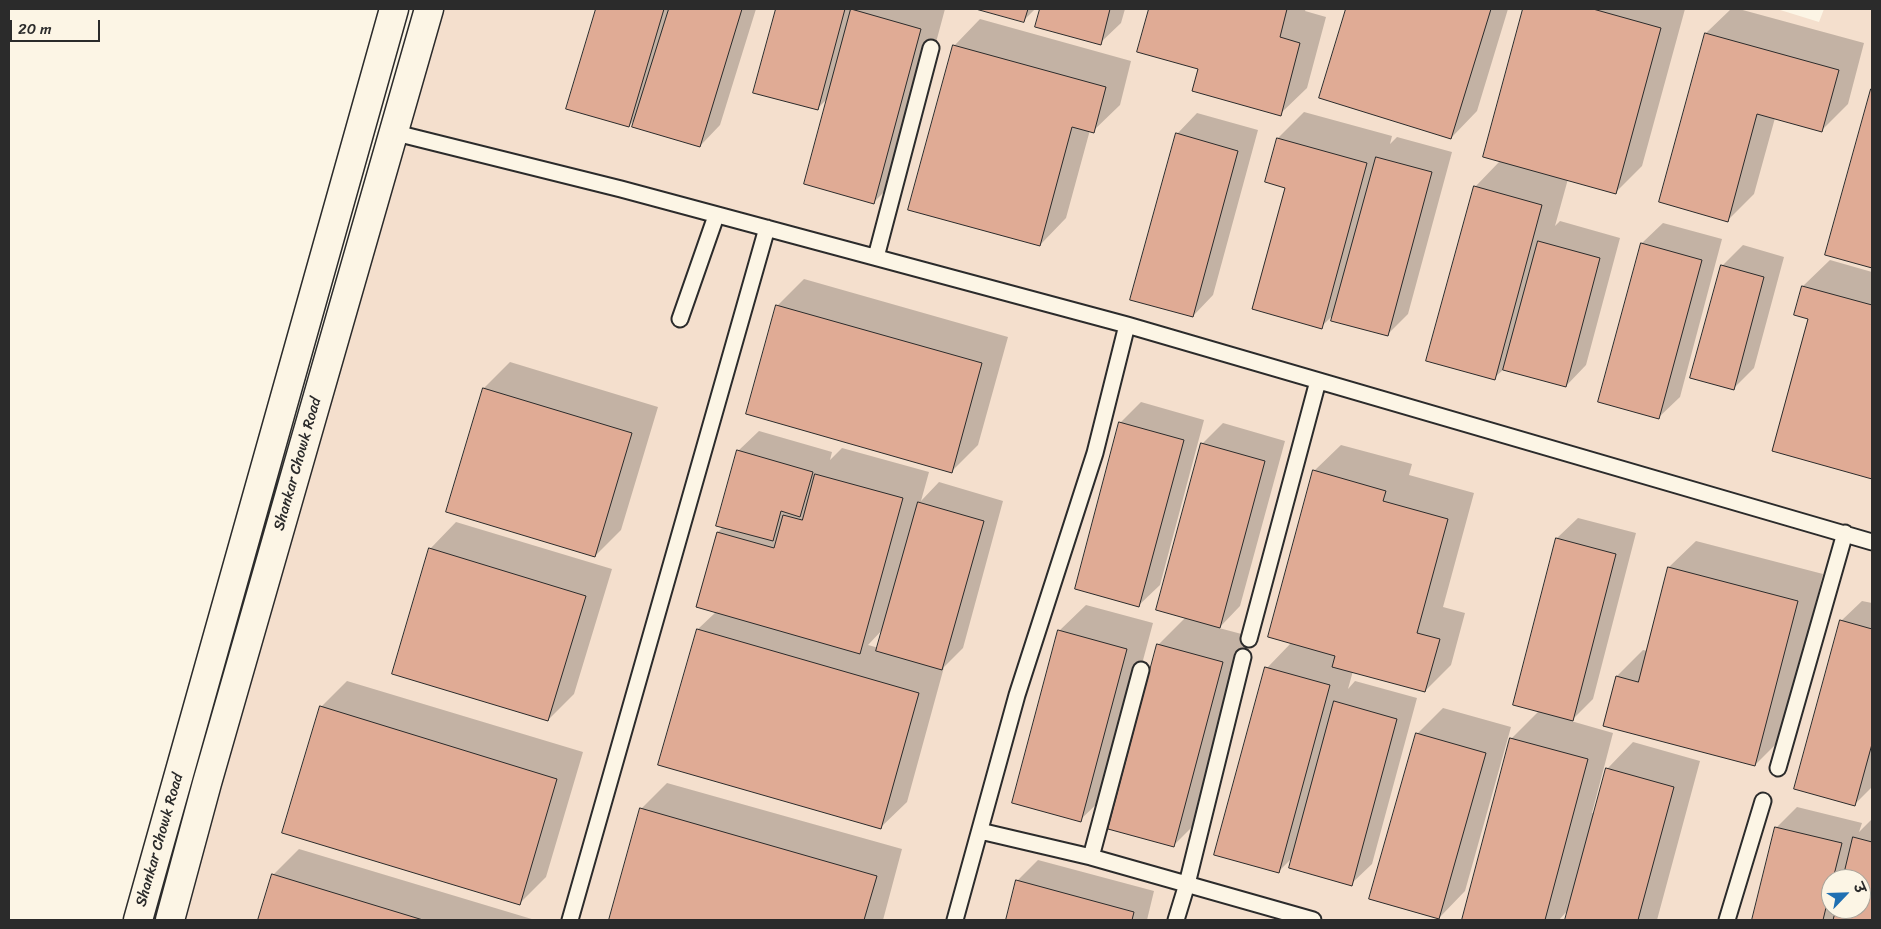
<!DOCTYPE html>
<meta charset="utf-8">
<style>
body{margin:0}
#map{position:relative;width:1881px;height:929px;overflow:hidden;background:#fcf5e5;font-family:Sriracha,"Playpen Sans Deva",sans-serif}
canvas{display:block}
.frame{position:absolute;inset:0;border:10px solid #2b2b2b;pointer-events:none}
.north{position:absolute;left:1821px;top:869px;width:50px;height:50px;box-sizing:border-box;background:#fcf5e5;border:1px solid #a8a49b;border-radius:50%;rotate:66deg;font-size:14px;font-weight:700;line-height:20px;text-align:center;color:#2b2b2b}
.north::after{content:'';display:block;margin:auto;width:18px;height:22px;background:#1f6fb2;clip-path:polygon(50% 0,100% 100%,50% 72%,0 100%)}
.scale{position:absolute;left:10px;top:20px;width:90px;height:22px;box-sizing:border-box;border:2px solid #2b2b2b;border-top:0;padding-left:6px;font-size:15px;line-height:18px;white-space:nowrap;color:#2b2b2b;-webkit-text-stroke:4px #fcf5e5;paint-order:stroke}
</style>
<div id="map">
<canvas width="1881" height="929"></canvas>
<div class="frame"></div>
<div class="north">उ</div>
<div class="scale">20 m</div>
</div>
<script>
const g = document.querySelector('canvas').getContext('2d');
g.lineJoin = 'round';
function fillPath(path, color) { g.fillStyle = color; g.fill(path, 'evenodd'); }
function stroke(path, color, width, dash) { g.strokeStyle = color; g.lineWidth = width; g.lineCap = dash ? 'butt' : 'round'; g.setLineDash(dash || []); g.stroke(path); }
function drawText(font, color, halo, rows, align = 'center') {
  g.font = font + ' Sriracha,sans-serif'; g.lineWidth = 5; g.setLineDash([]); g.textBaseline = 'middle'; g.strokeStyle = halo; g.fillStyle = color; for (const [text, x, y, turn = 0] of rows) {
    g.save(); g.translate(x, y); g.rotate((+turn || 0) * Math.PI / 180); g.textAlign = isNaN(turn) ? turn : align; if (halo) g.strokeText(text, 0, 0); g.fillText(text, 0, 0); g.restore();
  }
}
const built = new Path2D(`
 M429,9H1777L1819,22L1824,9H1872V920H171ZM1831,879H1861V909H1831Z`);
const shadow = new Path2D(`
 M597,9H756L720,125L700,146L636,118L629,126L568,108Z
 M777,9H945L900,176L874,202L829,97L817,109L755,92Z
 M981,9H1035L1024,20Z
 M1041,9H1125L1121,23L1100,43L1037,26Z
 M1150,9H1306L1305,11L1326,17L1307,88L1280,114L1199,68L1139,51Z
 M1348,9H1508L1477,111L1451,138L1321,97Z
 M1524,9H1685L1642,166L1615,193L1568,179L1555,226L1560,221L1620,238L1586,365L1566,386L1504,369L1494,378L1475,187L1500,161L1484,156Z
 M1731,9H1739L1864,43L1848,104L1821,131L1775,118L1754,194L1728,220L1706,33Z
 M980,19L1131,61L1120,105L1093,131L1090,130L1066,218L1040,245L954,46Z
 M1872,89V267L1827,254Z
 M1304,112L1392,136L1390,144L1397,137L1452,152L1408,314L1387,335L1334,314L1321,327L1286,187L1278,138Z
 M1197,113L1258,130L1213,295L1193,316L1177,134Z
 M1663,223L1722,239L1680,397L1659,417L1600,401L1642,243Z
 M1743,245L1784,257L1754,368L1734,388L1722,266Z
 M1830,260L1872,272V478L1773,450L1809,318L1796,314L1803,286Z
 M804,279L1008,337L978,445L952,471L778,305Z
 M510,362L658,407L621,530L595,556L484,388Z
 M1141,402L1204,420L1160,585L1139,605L1120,423Z
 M1223,423L1285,441L1240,606L1219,628L1249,636L1200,819L1174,845L1158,645L1186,617L1202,444Z
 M759,431L832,452L830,460L842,448L929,472L921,501L939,482L1003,501L963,648L944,667L907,802L880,828L698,629L716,612L697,606L718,532L724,526L738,451ZM884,628L879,648L868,645Z
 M1341,445L1412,464L1409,475L1474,493L1443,607L1465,613L1451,665L1425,691L1353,671L1348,689L1355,681L1417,698L1372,864L1351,884L1293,857L1278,872L1267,668L1292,642L1314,471Z
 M1578,518L1636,533L1593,699L1571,721L1613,733L1592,813H1595L1607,769L1633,742L1700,761L1657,920H1566L1568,910L1559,920H1469L1463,919L1511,739L1539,711L1557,538Z
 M456,522L612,569L574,694L548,720L430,549Z
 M1696,541L1823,574L1781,739L1755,765L1617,676L1643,650L1648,651L1669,567Z
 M1862,601L1872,603V787L1855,804L1841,621Z
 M1086,605L1153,623L1107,794L1080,820L1059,631Z
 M347,681L583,752L546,877L520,903L321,707Z
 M1443,708L1511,727L1465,891L1439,918L1417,734Z
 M667,783L902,849L883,920H610L641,809Z
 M1797,807L1862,823L1859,832L1872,819V920H1754L1776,828ZM1831,879H1861V909H1831Z
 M299,849L535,920H260L273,875Z
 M1038,860L1154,891L1147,920H1007L1017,881Z`);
const building = new Path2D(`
 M596,9H664L629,127L566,109Z
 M669,9H742L700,147L632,127Z
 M776,9H845L818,110L753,93Z
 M851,9L921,29L874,204L804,184Z
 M976,9H1028L1024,22Z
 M1040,9H1110L1101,45L1035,27Z
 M1149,9H1287L1280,37L1300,43L1281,116L1192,91L1198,69L1137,52Z
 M1346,9H1491L1451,139L1319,98Z
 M1523,9H1593L1661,28L1616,194L1483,157Z
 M1705,33L1839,70L1822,132L1757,114L1728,222L1659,202Z
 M953,45L1106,87L1094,133L1072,127L1040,246L908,210Z
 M1871,89H1872V268L1825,255Z
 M1176,133L1238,151L1193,317L1130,300Z
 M1277,138L1367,163L1322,329L1252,309L1285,188L1265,182Z
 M1376,157L1432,172L1388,336L1331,321Z
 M1474,186L1542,205L1495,380L1426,361Z
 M1538,241L1600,258L1566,387L1503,370Z
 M1641,243L1702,260L1659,419L1598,402Z
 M1721,265L1764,277L1734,390L1690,378Z
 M1802,286L1872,305V479L1772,451L1808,319L1794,315Z
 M776,305L982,363L952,473L746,414Z
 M483,388L632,433L595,557L446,512Z
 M1119,422L1184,440L1139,607L1075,589Z
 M1201,443L1265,461L1220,628L1156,610Z
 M737,450L813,472L800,517L781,511L773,541L716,526Z
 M1313,470L1386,491L1383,501L1448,519L1417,633L1440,639L1425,692L1332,667L1335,656L1268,637Z
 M815,474L903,498L860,654L696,607L717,532L774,548L783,515L802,520Z
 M918,502L984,521L942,670L876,651Z
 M1556,538L1616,554L1573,721L1513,705Z
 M429,548L586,596L548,721L392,674Z
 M1668,567L1798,601L1755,766L1603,726L1616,676L1638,682Z
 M1840,620L1872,629V744L1855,806L1794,789Z
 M697,629L919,693L881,829L658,765Z
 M1058,630L1127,649L1081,822L1012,803Z
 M1157,644L1223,662L1174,847L1108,829Z
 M1265,667L1330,685L1279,873L1214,855Z
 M1334,701L1397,719L1352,886L1289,868Z
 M320,706L557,779L520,905L282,833Z
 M1416,733L1486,753L1439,919L1369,899Z
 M1510,738L1588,759L1545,920H1462Z
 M1606,768L1674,787L1638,920H1565Z
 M640,808L877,876L864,920H609Z
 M1775,827L1842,843L1833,879H1831V887L1823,920H1752Z
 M1853,837L1872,842V920H1833L1836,909H1861V879H1843Z
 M272,874L423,920H258Z
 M1016,880L1134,912L1132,920H1006Z`);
const service = new Path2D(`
 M392,132L621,189L1127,325L1872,542
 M876,257L931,48
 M680,319L716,216
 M1249,639L1318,381
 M1778,768L1845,533
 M980,831L1091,857L1313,920
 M1091,857L1141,670
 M570,920L767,228
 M955,920L1017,695L1095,453L1127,325
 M1176,920L1187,884L1243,657
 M1727,920L1763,801`);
const secondary = new Path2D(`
 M138,920L394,9
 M170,920L207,783L429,9`);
const streetNames = [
 ["Shankar Chowk Road",298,464,-74],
 ["Shankar Chowk Road",160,840,-74]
];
fillPath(built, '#f4dfcd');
fillPath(shadow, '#0003');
fillPath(building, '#e0ab95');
stroke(building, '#2b2b2b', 1);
stroke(service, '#2b2b2b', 19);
stroke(secondary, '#2b2b2b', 31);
stroke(service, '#fcf5e5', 15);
stroke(secondary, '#fcf5e5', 28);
drawText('15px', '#2b2b2b', '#fcf5e5', streetNames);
</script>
